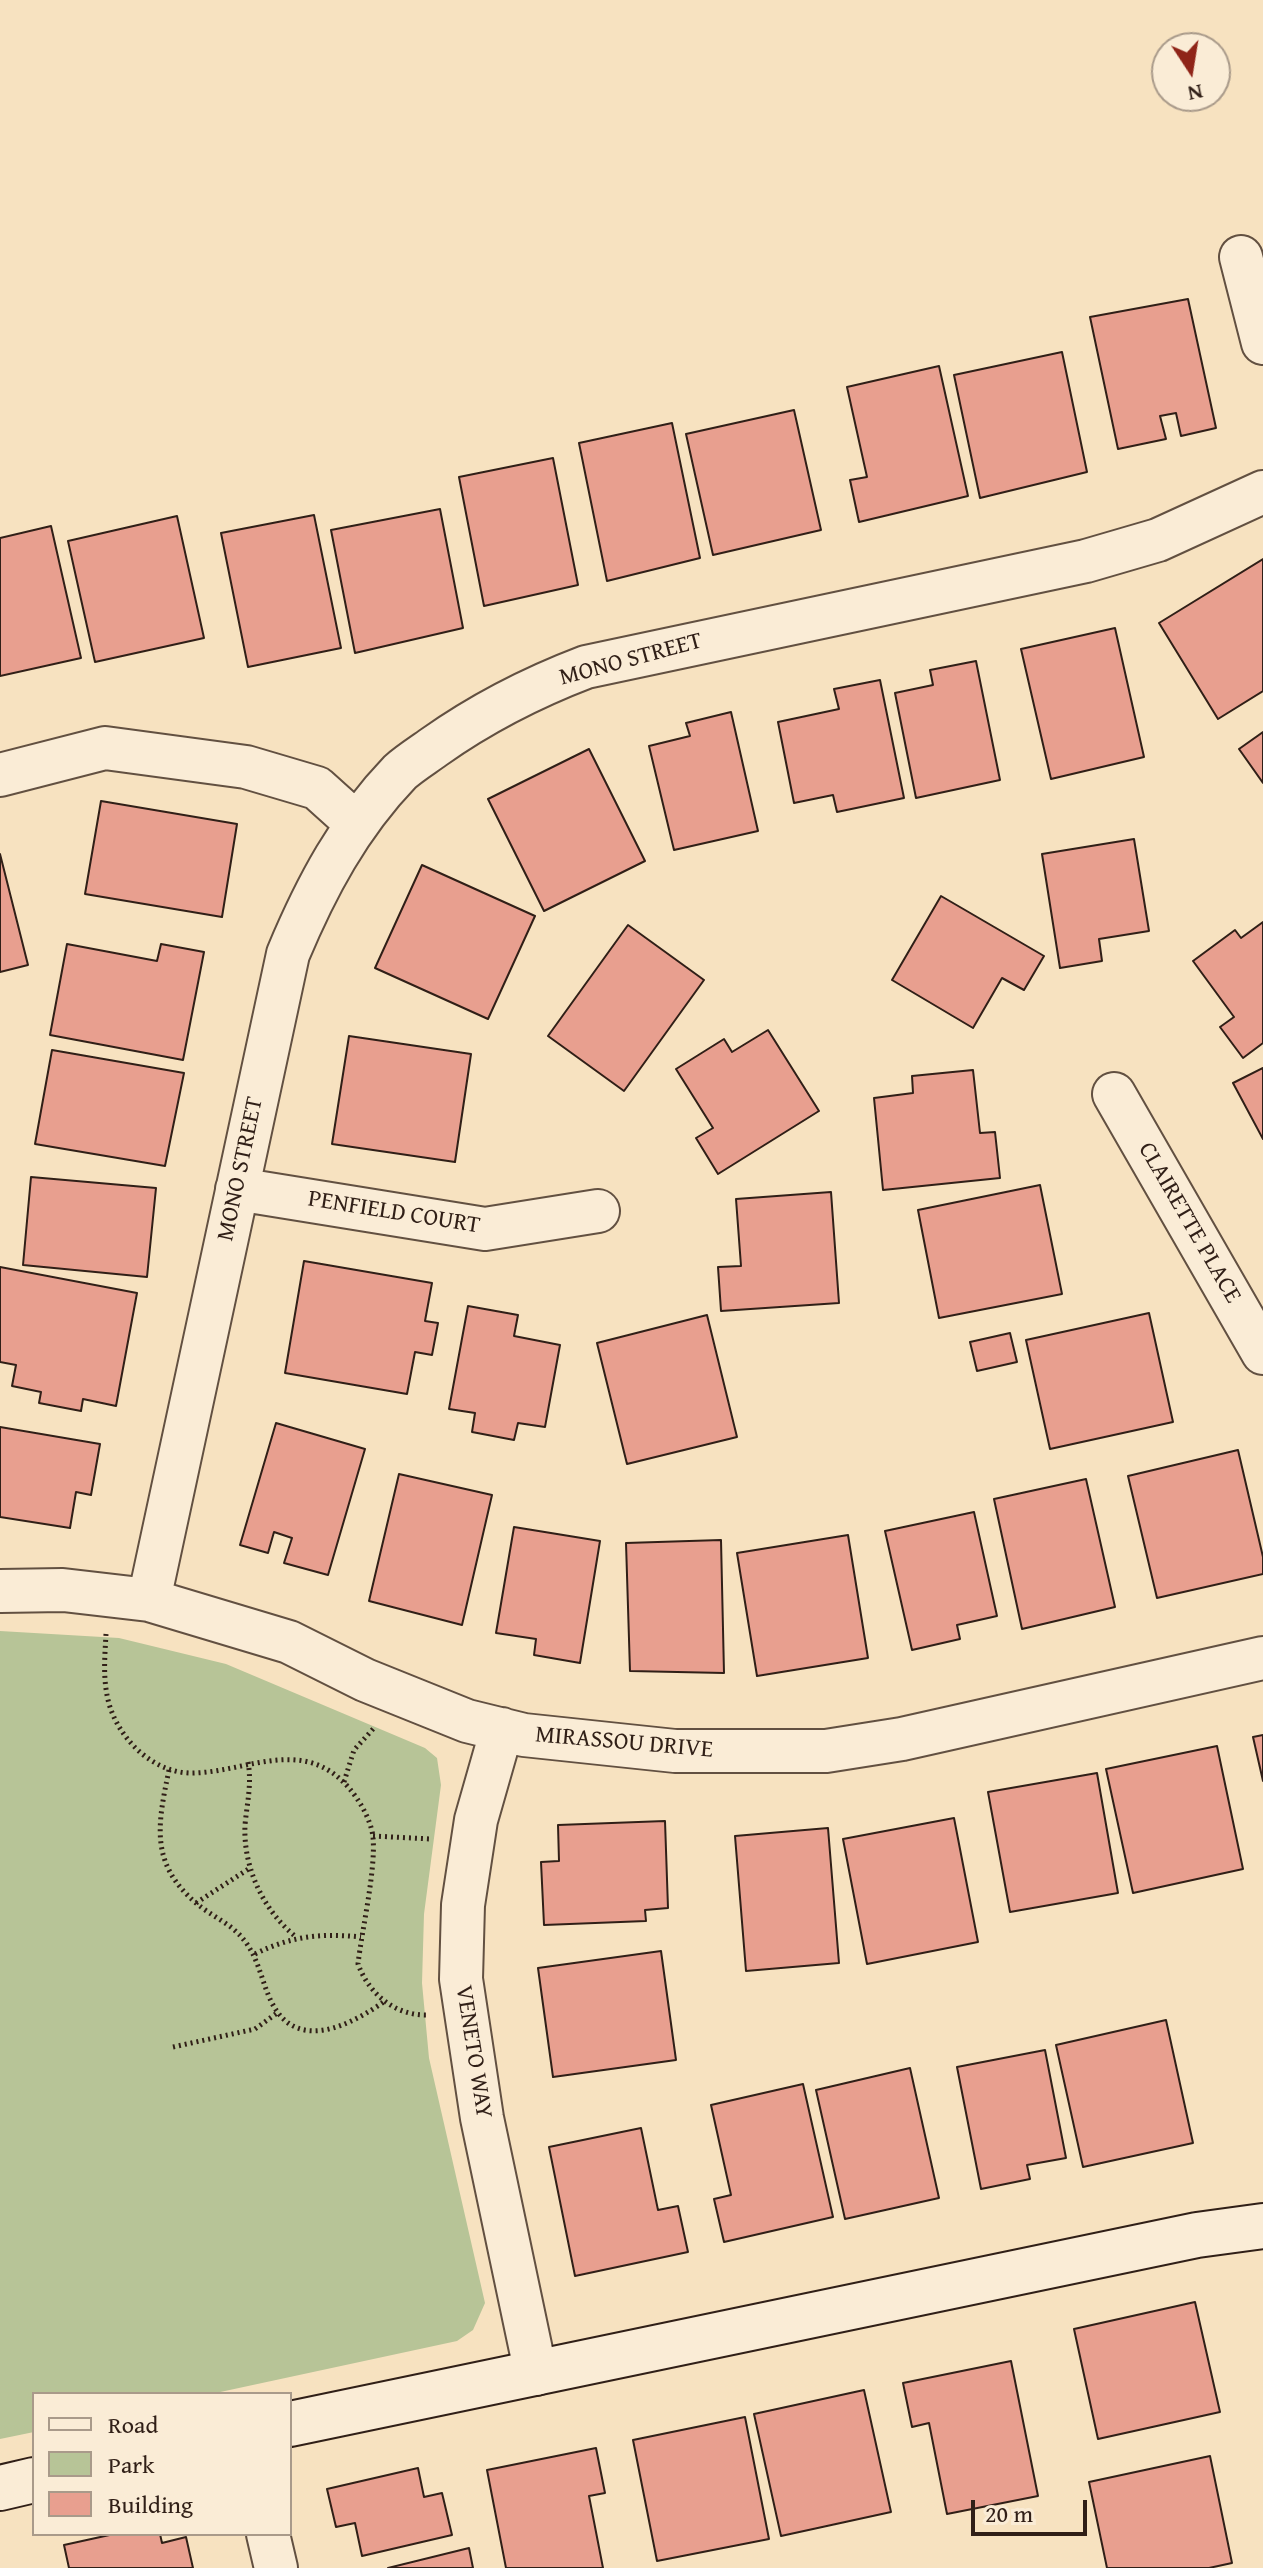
<!DOCTYPE html>
<style>
body{margin:0}
#map{position:relative;width:1263px;height:2568px;overflow:hidden;background:#f7e2c0;font-family:"Gentium Book Plus",serif}
canvas{display:block}
.legend{position:absolute;left:32px;top:2392px;width:260px;height:144px;box-sizing:border-box;background:#faecd6;border:2px solid #a99a8a;margin:0;padding:10px 14px;list-style:none;font-size:24px;color:#301f17}
.legend li{display:flex;align-items:center;gap:16px;height:40px}
.legend b{width:40px;border:2px solid #a99a8a}
.north{position:absolute;left:1151px;top:32px;width:80px;height:80px;box-sizing:border-box;background:#faecd6;border:2px solid #a99a8a;border-radius:50%;rotate:168deg;font-size:22px;font-weight:700;line-height:32px;text-align:center;color:#301f17}
.north::after{content:'';display:block;margin:auto;width:28px;height:36px;background:#8f2418;clip-path:polygon(50% 0,100% 100%,50% 72%,0 100%)}
.scale{position:absolute;left:971px;top:2500px;width:116px;height:36px;box-sizing:border-box;border:4px solid #301f17;border-top:0;padding-left:10px;font-size:24px;line-height:28px;white-space:nowrap;color:#301f17;-webkit-text-stroke:6px #faecd6;paint-order:stroke}
</style>
<div id="map">
<canvas width="1263" height="2568"></canvas>
<ul class="legend">
<li><b style="height:10px;background:#faecd6"></b>Road</li>
<li><b style="height:22px;background:#b7c497"></b>Park</li>
<li><b style="height:22px;background:#e89f8f"></b>Building</li>
</ul>
<div class="north">N</div>
<div class="scale">20 m</div>
</div>
<script>
const g = document.querySelector('canvas').getContext('2d');
g.lineJoin = 'round';
function fillPath(path, color) { g.fillStyle = color; g.fill(path, 'evenodd'); }
function stroke(path, color, width, dash) { g.strokeStyle = color; g.lineWidth = width; g.lineCap = dash ? 'butt' : 'round'; g.setLineDash(dash || []); g.stroke(path); }
function drawText(font, color, halo, rows, align = 'center') {
  g.font = font + ' "Gentium Book Plus",serif'; g.lineWidth = 7; g.setLineDash([]); g.textBaseline = 'middle'; g.strokeStyle = halo; g.fillStyle = color; for (const [text, x, y, turn = 0] of rows) {
    g.save(); g.translate(x, y); g.rotate((+turn || 0) * Math.PI / 180); g.textAlign = isNaN(turn) ? turn : align; if (halo) g.strokeText(text, 0, 0); g.fillText(text, 0, 0); g.restore();
  }
}
const green = new Path2D(`
 M0,1631L119,1638L226,1664L425,1748L437,1758L441,1785L424,1914L422,1983L429,2058L485,2303L473,2330L457,2341L211,2394H34V2432L0,2439Z`);
const building = new Path2D(`
 M1188,299L1216,428L1181,436L1176,413L1160,416L1166,439L1118,449L1090,317Z
 M1062,352L1087,472L980,498L954,375Z
 M939,366L968,496L859,522L850,480L867,477L847,387Z
 M794,410L821,530L713,555L686,434Z
 M672,423L700,558L607,581L579,443Z
 M553,458L578,585L484,606L459,477Z
 M440,509L463,628L355,653L331,530Z
 M314,515L341,648L248,667L221,533Z
 M177,516L204,638L95,662L68,541Z
 M51,526L81,658L0,676V538Z
 M1263,559V691L1218,719L1159,623Z
 M1115,628L1144,757L1051,779L1021,649Z
 M976,661L1000,780L916,798L895,693L933,685L930,670Z
 M880,680L904,798L837,812L833,795L794,803L778,722L839,709L834,689Z
 M731,712L758,831L674,850L649,746L690,736L686,723Z
 M1263,732V783L1239,749Z
 M589,749L645,861L544,911L488,799Z
 M101,801L237,824L222,917L85,894Z
 M1134,839L1149,931L1099,939L1102,961L1060,968L1042,854Z
 M0,854L28,965L0,972Z
 M422,865L535,916L488,1019L375,968Z
 M941,896L1044,956L1024,990L1002,978L973,1028L892,980Z
 M1263,922V1043L1243,1058L1220,1027L1234,1017L1193,961L1235,930L1241,938Z
 M628,925L704,980L624,1091L548,1036Z
 M67,944L157,961L161,944L204,952L183,1060L50,1035Z
 M768,1030L819,1111L718,1174L696,1138L713,1128L676,1069L724,1039L732,1052Z
 M349,1036L471,1054L455,1162L332,1144Z
 M52,1050L184,1073L165,1166L35,1144Z
 M1263,1068V1139L1233,1083Z
 M973,1070L980,1133L995,1132L1000,1178L883,1190L874,1098L913,1093L912,1076Z
 M31,1177L156,1188L147,1277L23,1265Z
 M1040,1185L1062,1294L939,1318L918,1210Z
 M831,1192L839,1303L721,1311L718,1267L741,1266L736,1199Z
 M304,1261L432,1283L425,1321L438,1323L432,1355L415,1352L407,1394L285,1373Z
 M0,1267L137,1293L116,1406L83,1399L81,1411L39,1403L41,1392L12,1386L16,1365L0,1362Z
 M468,1306L518,1315L514,1336L560,1345L545,1427L518,1423L514,1440L472,1432L475,1413L449,1409Z
 M1149,1313L1173,1422L1050,1449L1026,1340Z
 M707,1315L737,1437L627,1464L597,1343Z
 M1010,1333L1017,1362L977,1371L970,1342Z
 M276,1423L365,1449L328,1575L284,1563L292,1538L274,1532L268,1553L240,1545Z
 M0,1427L100,1444L91,1495L76,1492L70,1528L0,1517Z
 M1238,1450L1263,1557V1574L1157,1598L1128,1476Z
 M399,1474L492,1495L462,1625L369,1601Z
 M1086,1479L1115,1607L1022,1629L994,1499Z
 M974,1512L997,1616L957,1625L960,1639L912,1650L885,1531Z
 M514,1527L600,1541L580,1663L534,1655L536,1639L496,1633Z
 M848,1535L868,1658L757,1676L737,1553Z
 M721,1540L724,1673L630,1671L626,1543Z
 M1263,1735V1781L1253,1737Z
 M1217,1746L1243,1869L1133,1893L1106,1769Z
 M1097,1773L1118,1893L1010,1912L988,1792Z
 M954,1818L978,1942L867,1964L843,1839Z
 M665,1821L668,1908L645,1910L646,1921L544,1925L541,1862L559,1861L558,1825Z
 M828,1828L839,1963L746,1971L735,1836Z
 M661,1951L676,2060L553,2077L538,1968Z
 M1166,2020L1193,2143L1083,2167L1056,2045Z
 M1045,2050L1066,2158L1027,2165L1030,2179L981,2189L957,2067Z
 M910,2068L939,2198L845,2219L816,2090Z
 M803,2084L833,2217L724,2242L714,2199L731,2195L711,2105Z
 M641,2128L658,2210L678,2206L688,2252L575,2276L549,2147Z
 M1195,2302L1220,2412L1098,2439L1074,2329Z
 M1011,2361L1038,2496L947,2514L929,2423L912,2427L903,2383Z
 M864,2390L891,2512L781,2536L754,2414Z
 M745,2417L769,2539L657,2561L633,2440Z
 M596,2448L605,2493L589,2496L603,2568H506L487,2470Z
 M1210,2456L1232,2563L1209,2568H1107L1089,2482Z
 M418,2468L424,2497L442,2493L452,2535L362,2556L355,2523L336,2527L327,2489Z
 M114,2534H160L162,2543L186,2537L193,2568H69L64,2545Z
 M469,2548L473,2568H388Z`);
const path = new Path2D(`
 M106,1634C105,1654 103,1674 107,1695C114,1735 152,1775 195,1773C249,1771 304,1736 349,1788C360,1801 371,1820 373,1837C376,1870 362,1929 358,1964C369,1994 395,2016 428,2015
 M248,1762C252,1784 247,1803 245,1825C243,1867 263,1910 295,1936
 M169,1770C158,1823 149,1863 196,1903C211,1916 232,1924 244,1940C259,1959 261,1980 271,2001C296,2054 351,2025 385,2001
 M344,1782L354,1750L374,1728
 M373,1836L431,1839
 M196,1903L250,1868
 M255,1954C291,1936 321,1933 361,1937
 M173,2047L255,2029L277,2013`);
const street = new Path2D(`
 M1241,257L1263,343
 M0,775L105,748L246,767L317,788L357,824
 M1114,1094L1263,1353
 M237,1189L485,1229L598,1211
 M0,1591L63,1590L149,1600L289,1642L365,1680L467,1721L524,1735L675,1751H826L902,1739L1263,1658
 M149,1600L288,954C316,887 349,825 400,772C410,763 423,755 434,747C482,713 531,688 586,667L1086,561L1158,540L1263,492
 M502,1729L476,1820L463,1905L461,1979L482,2118L536,2374
 M268,2534L276,2568`);
const secondary = new Path2D(`
 M290,2424L1197,2235L1263,2226
 M0,2488L34,2480`);
const streetNames = [
 ["MONO STREET",631,660,-15],
 ["MONO STREET",241,1169,-78],
 ["PENFIELD COURT",394,1213,9],
 ["CLAIRETTE PLACE",1189,1223,60],
 ["MIRASSOU DRIVE",624,1743,5],
 ["VENETO WAY",473,2052,81]
];
fillPath(green, '#b7c497');
fillPath(building, '#e89f8f');
stroke(building, '#301f17', 2);
stroke(street, '#625041', 46);
stroke(secondary, '#301f17', 48);
stroke(path, '#301f17', 5, [2, 4]);
stroke(street, '#faecd6', 42);
stroke(secondary, '#faecd6', 44);
drawText('24px', '#301f17', '#faecd6', streetNames);
</script>
